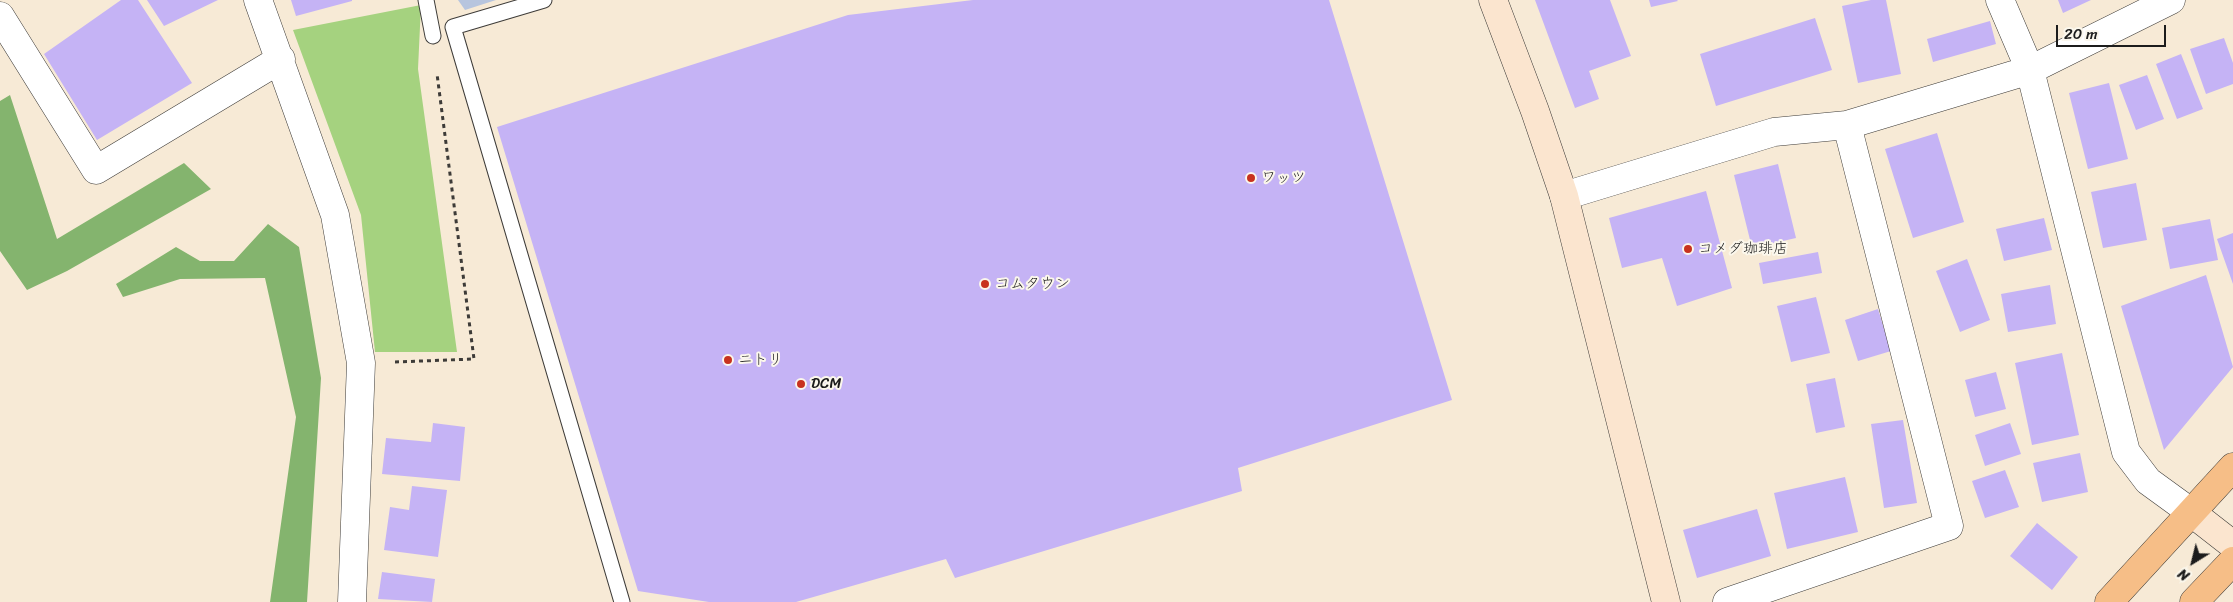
<!DOCTYPE html>
<meta charset="utf-8">
<style>
body{margin:0}
#map{position:relative;width:2233px;height:602px;overflow:hidden;background:#f7ead6;font-family:Sriracha,sans-serif}
canvas{display:block}
.north{position:absolute;left:2168px;top:537px;width:50px;height:50px;-webkit-text-stroke:4px #fbf7ec;paint-order:stroke;rotate:216deg;font-size:14px;font-weight:700;line-height:20px;text-align:center;color:#1c1c1c}
.north::after{content:'';display:block;margin:auto;width:18px;height:22px;background:#1c1c1c;clip-path:polygon(50% 0,100% 100%,50% 72%,0 100%)}
.scale{position:absolute;left:2056px;top:25px;width:110px;height:22px;box-sizing:border-box;border:2px solid #1c1c1c;border-top:0;padding-left:6px;font-size:15px;line-height:18px;white-space:nowrap;color:#1c1c1c;-webkit-text-stroke:4px #fbf7ec;paint-order:stroke}
</style>
<div id="map">
<canvas width="2233" height="602"></canvas>
<div class="north">N</div>
<div class="scale">20 m</div>
</div>
<script>
const g = document.querySelector('canvas').getContext('2d');
g.lineJoin = 'round';
function fillPath(path, color) { g.fillStyle = color; g.fill(path, 'evenodd'); }
function stroke(path, color, width, dash) { g.strokeStyle = color; g.lineWidth = width; g.lineCap = dash ? 'butt' : 'round'; g.setLineDash(dash || []); g.stroke(path); }
function drawText(font, color, halo, rows, align = 'center') {
  g.font = font + ' Sriracha,"Klee One",sans-serif'; g.lineWidth = 4; g.setLineDash([]); g.textBaseline = 'middle'; g.strokeStyle = halo; g.fillStyle = color; for (const [text, x, y, turn = 0] of rows) {
    g.save(); g.translate(x, y); g.rotate((+turn || 0) * Math.PI / 180); g.textAlign = isNaN(turn) ? turn : align; if (halo) g.strokeText(text, 0, 0); g.fillText(text, 0, 0); g.restore();
  }
}
const industrial = new Path2D(`
 M458,0H496L465,10Z`);
const green = new Path2D(`
 M421,5L418,69L457,352H375L361,215L293,30Z`);
const forest = new Path2D(`
 M10,95L57,239L184,163L211,189L67,271L27,290L0,251V101Z
 M268,224L299,247L321,378L307,602H270L296,417L265,278L180,279L123,297L116,284L176,247L200,261H234Z`);
const building = new Path2D(`
 M121,0H138L192,83L97,140L44,54Z
 M147,0H218L164,26Z
 M291,0H352V1L296,16Z
 M973,0H1329L1452,400L1238,468L1242,491L955,578L946,559L796,602H709L638,591L497,127L848,15Z
 M1535,0H1610L1631,56L1589,71L1599,99L1575,108Z
 M1649,0H1677L1678,1L1651,7Z
 M1871,0H1886L1901,74L1858,83L1842,6Z
 M2058,0H2091L2063,13Z
 M1815,18L1832,70L1716,106L1700,54Z
 M1990,21L1996,44L1933,62L1927,39Z
 M2224,38L2233,63V84L2206,94L2190,49Z
 M2181,54L2203,109L2177,119L2156,64Z
 M2147,75L2164,119L2136,130L2119,85Z
 M2109,83L2128,159L2088,169L2069,93Z
 M1937,133L1964,222L1913,238L1885,149Z
 M1778,164L1796,238L1752,248L1734,175Z
 M2136,183L2147,240L2103,248L2091,192Z
 M1706,191L1732,288L1677,306L1662,258L1622,268L1609,218Z
 M2044,218L2052,250L2004,261L1996,229Z
 M2210,219L2218,260L2170,269L2162,228Z
 M2233,233V284L2217,239Z
 M1818,252L1822,273L1763,284L1759,263Z
 M1967,259L1990,320L1960,332L1936,271Z
 M2206,275L2233,367L2164,450L2121,306Z
 M2050,285L2056,324L2008,332L2001,294Z
 M1816,297L1830,353L1791,362L1777,306Z
 M1878,309L1891,351L1858,361L1845,320Z
 M2062,353L2079,435L2032,445L2015,363Z
 M1996,372L2006,409L1975,417L1965,380Z
 M1835,378L1845,427L1816,433L1806,384Z
 M1903,420L1917,503L1884,508L1871,424Z
 M433,423L465,427L460,481L382,474L386,438L431,442Z
 M2010,423L2021,454L1985,466L1975,435Z
 M2080,453L2088,492L2042,502L2033,463Z
 M2005,470L2019,507L1985,518L1972,481Z
 M1845,477L1858,532L1787,549L1774,493Z
 M412,486L447,490L438,557L384,550L390,507L409,510Z
 M1757,509L1771,556L1697,578L1683,530Z
 M2037,523L2078,557L2052,590L2010,556Z
 M382,572L435,579L432,602L378,599Z`);
const path = new Path2D(`
 M395,362L474,359L437,74`);
const lane = new Path2D(`
 M426,0L433,36
 M544,0L453,27L622,602`);
const street = new Path2D(`
 M258,0L335,215L361,363L352,602
 M2000,0L2030,70L2126,452L2148,481L2192,513
 M0,16L96,170L281,59
 M1564,196L1774,132L1847,125L2030,70L2171,0
 M1727,602L1949,526L1847,125`);
const secondary = new Path2D(`
 M1493,0L1535,111L1564,196L1666,602
 M2192,513L2233,545`);
const highway = new Path2D(`
 M2109,602L2233,467
 M2194,602L2233,561`);
const markers = [
 [1251,178,5,"#c8321e"],
 [1688,249,5,"#c8321e"],
 [985,284,5,"#c8321e"],
 [728,360,5,"#c8321e"],
 [801,384,5,"#c8321e"]
];
const poiNames = [
 ["ワッツ",1261,178],
 ["コメダ珈琲店",1698,249],
 ["コムタウン",995,284],
 ["ニトリ",738,360],
 ["DCM",811,384]
];
fillPath(industrial, '#b7c5de');
fillPath(green, '#a5d27f');
fillPath(forest, '#84b46e');
fillPath(building, '#c5b3f5');
stroke(lane, '#3d3b38', 17);
stroke(street, '#3d3b38', 29);
stroke(secondary, '#3d3b38', 29);
stroke(highway, '#3d3b38', 29);
stroke(path, '#3d3b38', 3, [4, 4]);
stroke(lane, '#fff', 15);
stroke(street, '#fff', 28);
stroke(secondary, '#fbe5cf', 28);
stroke(highway, '#f6be87', 28);
for (const [x, y, r, color] of markers) { const dot = new Path2D(); dot.arc(x, y, r, 0, 2 * Math.PI); g.fillStyle = color; g.fill(dot); stroke(dot, '#fbf7ec', 2); }
drawText('15px', '#1c1c1c', '#fbf7ec', poiNames, 'left');
</script>
